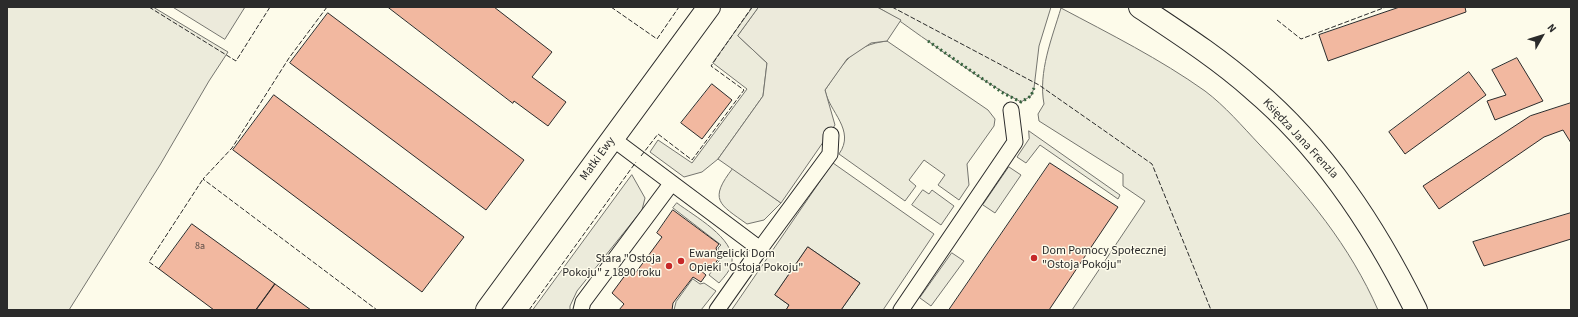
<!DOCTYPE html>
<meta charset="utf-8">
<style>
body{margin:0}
#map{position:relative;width:1578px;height:317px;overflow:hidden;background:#fdfbea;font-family:"Source Sans 3",sans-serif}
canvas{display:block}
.frame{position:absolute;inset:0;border:8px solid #2b2b2b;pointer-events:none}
.north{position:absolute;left:1522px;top:16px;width:40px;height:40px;-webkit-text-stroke:3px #fdfbea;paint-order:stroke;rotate:51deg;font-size:11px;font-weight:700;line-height:16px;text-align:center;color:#2b2b2b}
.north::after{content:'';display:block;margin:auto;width:14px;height:18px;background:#2b2b2b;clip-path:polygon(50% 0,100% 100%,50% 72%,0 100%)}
</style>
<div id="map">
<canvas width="1578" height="317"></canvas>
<div class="frame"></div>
<div class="north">N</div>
</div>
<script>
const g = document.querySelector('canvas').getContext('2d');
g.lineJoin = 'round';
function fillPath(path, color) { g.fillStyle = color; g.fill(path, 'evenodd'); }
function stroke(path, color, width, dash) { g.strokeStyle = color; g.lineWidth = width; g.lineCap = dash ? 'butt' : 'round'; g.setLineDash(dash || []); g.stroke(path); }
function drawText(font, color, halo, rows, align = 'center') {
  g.font = font + ' "Source Sans 3",sans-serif'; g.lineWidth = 3; g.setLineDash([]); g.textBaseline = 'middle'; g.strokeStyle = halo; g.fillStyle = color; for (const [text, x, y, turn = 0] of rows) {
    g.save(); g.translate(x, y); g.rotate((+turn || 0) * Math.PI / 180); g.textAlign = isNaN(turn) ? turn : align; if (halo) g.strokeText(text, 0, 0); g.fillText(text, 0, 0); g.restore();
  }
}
const green = new Path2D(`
 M7,7H153L228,52L209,81L160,165L69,310H7Z
 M753,7H759L738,36L767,63L763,96L718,159L702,172L684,177L650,152L658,140L692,163L747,89L713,63Z
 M877,7H1051L1039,46L1034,88L1031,96L1021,102C989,85 958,63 928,41C910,29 896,17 877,7Z
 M1061,8C1110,34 1160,59 1205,91C1225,106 1242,126 1259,144C1307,194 1350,246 1378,310H1072L1145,201L1123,186V174L1039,121L1038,114L1044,104C1038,72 1052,38 1061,8Z
 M887,41L988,110L995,119L994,126L967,164L969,185L959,200L938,185L945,175L924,160L909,180L916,186L905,201L839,154C856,130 829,112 825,90C844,63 852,45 887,41Z
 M1029,131L1120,195L1118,199L1040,145L1026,163L1017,157L1029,139Z
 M833,163L934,234L883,310H841L860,283L808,247L775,295L789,305L786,310H732Z
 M1009,167L1021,175L995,213L983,205Z
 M733,168L781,203L764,220L747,224C719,204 708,200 733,168Z
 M632,175L645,198L642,210L577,291L570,306V310H533Z
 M923,190L929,194L932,190L954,206L941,225L912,205Z
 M677,203C694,216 735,238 732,262C731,270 724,277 719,283L709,275L721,258L718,248L721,245L673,208Z
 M952,253L964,261L931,306L920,298Z
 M693,279L700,284L704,283L716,291L701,310H674L676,302Z`);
const parking = new Path2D(`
 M173,7H245L225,39Z
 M759,7H877L901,20L887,41L871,43L847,59L825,90L835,125L781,203L718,159L763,96L767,63L738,36Z`);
const building = new Path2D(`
 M388,7H494L552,52L532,77L566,102L548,126L514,101L513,103Z
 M1400,7H1465L1466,12L1328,61L1319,35Z
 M328,13L524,160L486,210L290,63Z
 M1517,58L1543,101L1495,120L1487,101L1506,95L1492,70Z
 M1469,72L1486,95L1405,154L1389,132Z
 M712,84L732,100L702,139L681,123Z
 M274,95L464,237L422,292L233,150Z
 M1571,103V143L1563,130L1544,137L1439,209L1423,186L1530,116Z
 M1050,163L1118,207L1049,310H949Z
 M673,210L719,244L716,248L719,258L714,265L703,264L699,269L706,275L701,282L693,277L673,303L672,310H619L624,304L612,293L629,270L634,275L662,237L657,233Z
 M1571,213V239L1484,266L1473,242Z
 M192,224L275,284L256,310H214L159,269Z
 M808,247L860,283L841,310H786L789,305L775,295Z
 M275,284L311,310H256Z`);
const lane = new Path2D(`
 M613,139L760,249L830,154L831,135
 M581,310L583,302L671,184
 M717,310L760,249
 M901,310L1015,142L1011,110`);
const street = new Path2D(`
 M487,310L709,7`);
const primary = new Path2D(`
 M1140,7C1179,33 1218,58 1253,89C1324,149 1375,227 1416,310`);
const hedge = new Path2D(`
 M928,41L1003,93L1021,102L1031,96L1034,88`);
const fence = new Path2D(`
 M149,7L236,61L270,7
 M327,7L289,58L232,148L203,179L377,310
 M611,7L657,39L679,7
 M892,7L1039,85L1152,164L1211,310
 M1277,20L1301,39L1386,7
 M641,156L658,134L692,160L744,90L711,66L752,7
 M159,269L149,262L203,179
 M529,310L636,162`);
const markers = [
 [1034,258,4,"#c62828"],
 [681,261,4,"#c62828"],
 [669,266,4,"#c62828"]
];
const numberNames = [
 ["8a",200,247]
];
const streetNames = [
 ["Księdza Jana Frenzla",1300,139,47],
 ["Matki Ewy",598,159,-54]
];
const poiNames = [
 ["Dom Pomocy Społecznej",1042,251],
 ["\"Ostoja Pokoju\"",1042,265],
 ["Ewangelicki Dom",689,254],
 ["Opieki \"Ostoja Pokoju\"",689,268],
 ["Stara \"Ostoja",661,259,"right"],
 ["Pokoju\" z 1890 roku",661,273,"right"]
];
fillPath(green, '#ecebdb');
stroke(green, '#74746e', 1);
fillPath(parking, '#eceadb');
stroke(parking, '#74746e', 1);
fillPath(building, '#f2b8a0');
stroke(building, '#2b2b2b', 1);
stroke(lane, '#2b2b2b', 17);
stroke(street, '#2b2b2b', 24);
stroke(primary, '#2b2b2b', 24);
stroke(lane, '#fdfbea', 15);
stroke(street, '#fdfbea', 22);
stroke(primary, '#fdfbea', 22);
stroke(hedge, '#34623c', 3, [2, 3]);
stroke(fence, '#2b2b2b', 1, [5, 2]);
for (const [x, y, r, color] of markers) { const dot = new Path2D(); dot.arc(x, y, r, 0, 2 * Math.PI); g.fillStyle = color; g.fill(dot); stroke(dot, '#fdfbea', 1.5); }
drawText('10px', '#5d4e48', null, numberNames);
drawText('12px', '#2b2b2b', '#fdfbea', streetNames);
drawText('12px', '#2b2b2b', '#fdfbea', poiNames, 'left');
</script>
